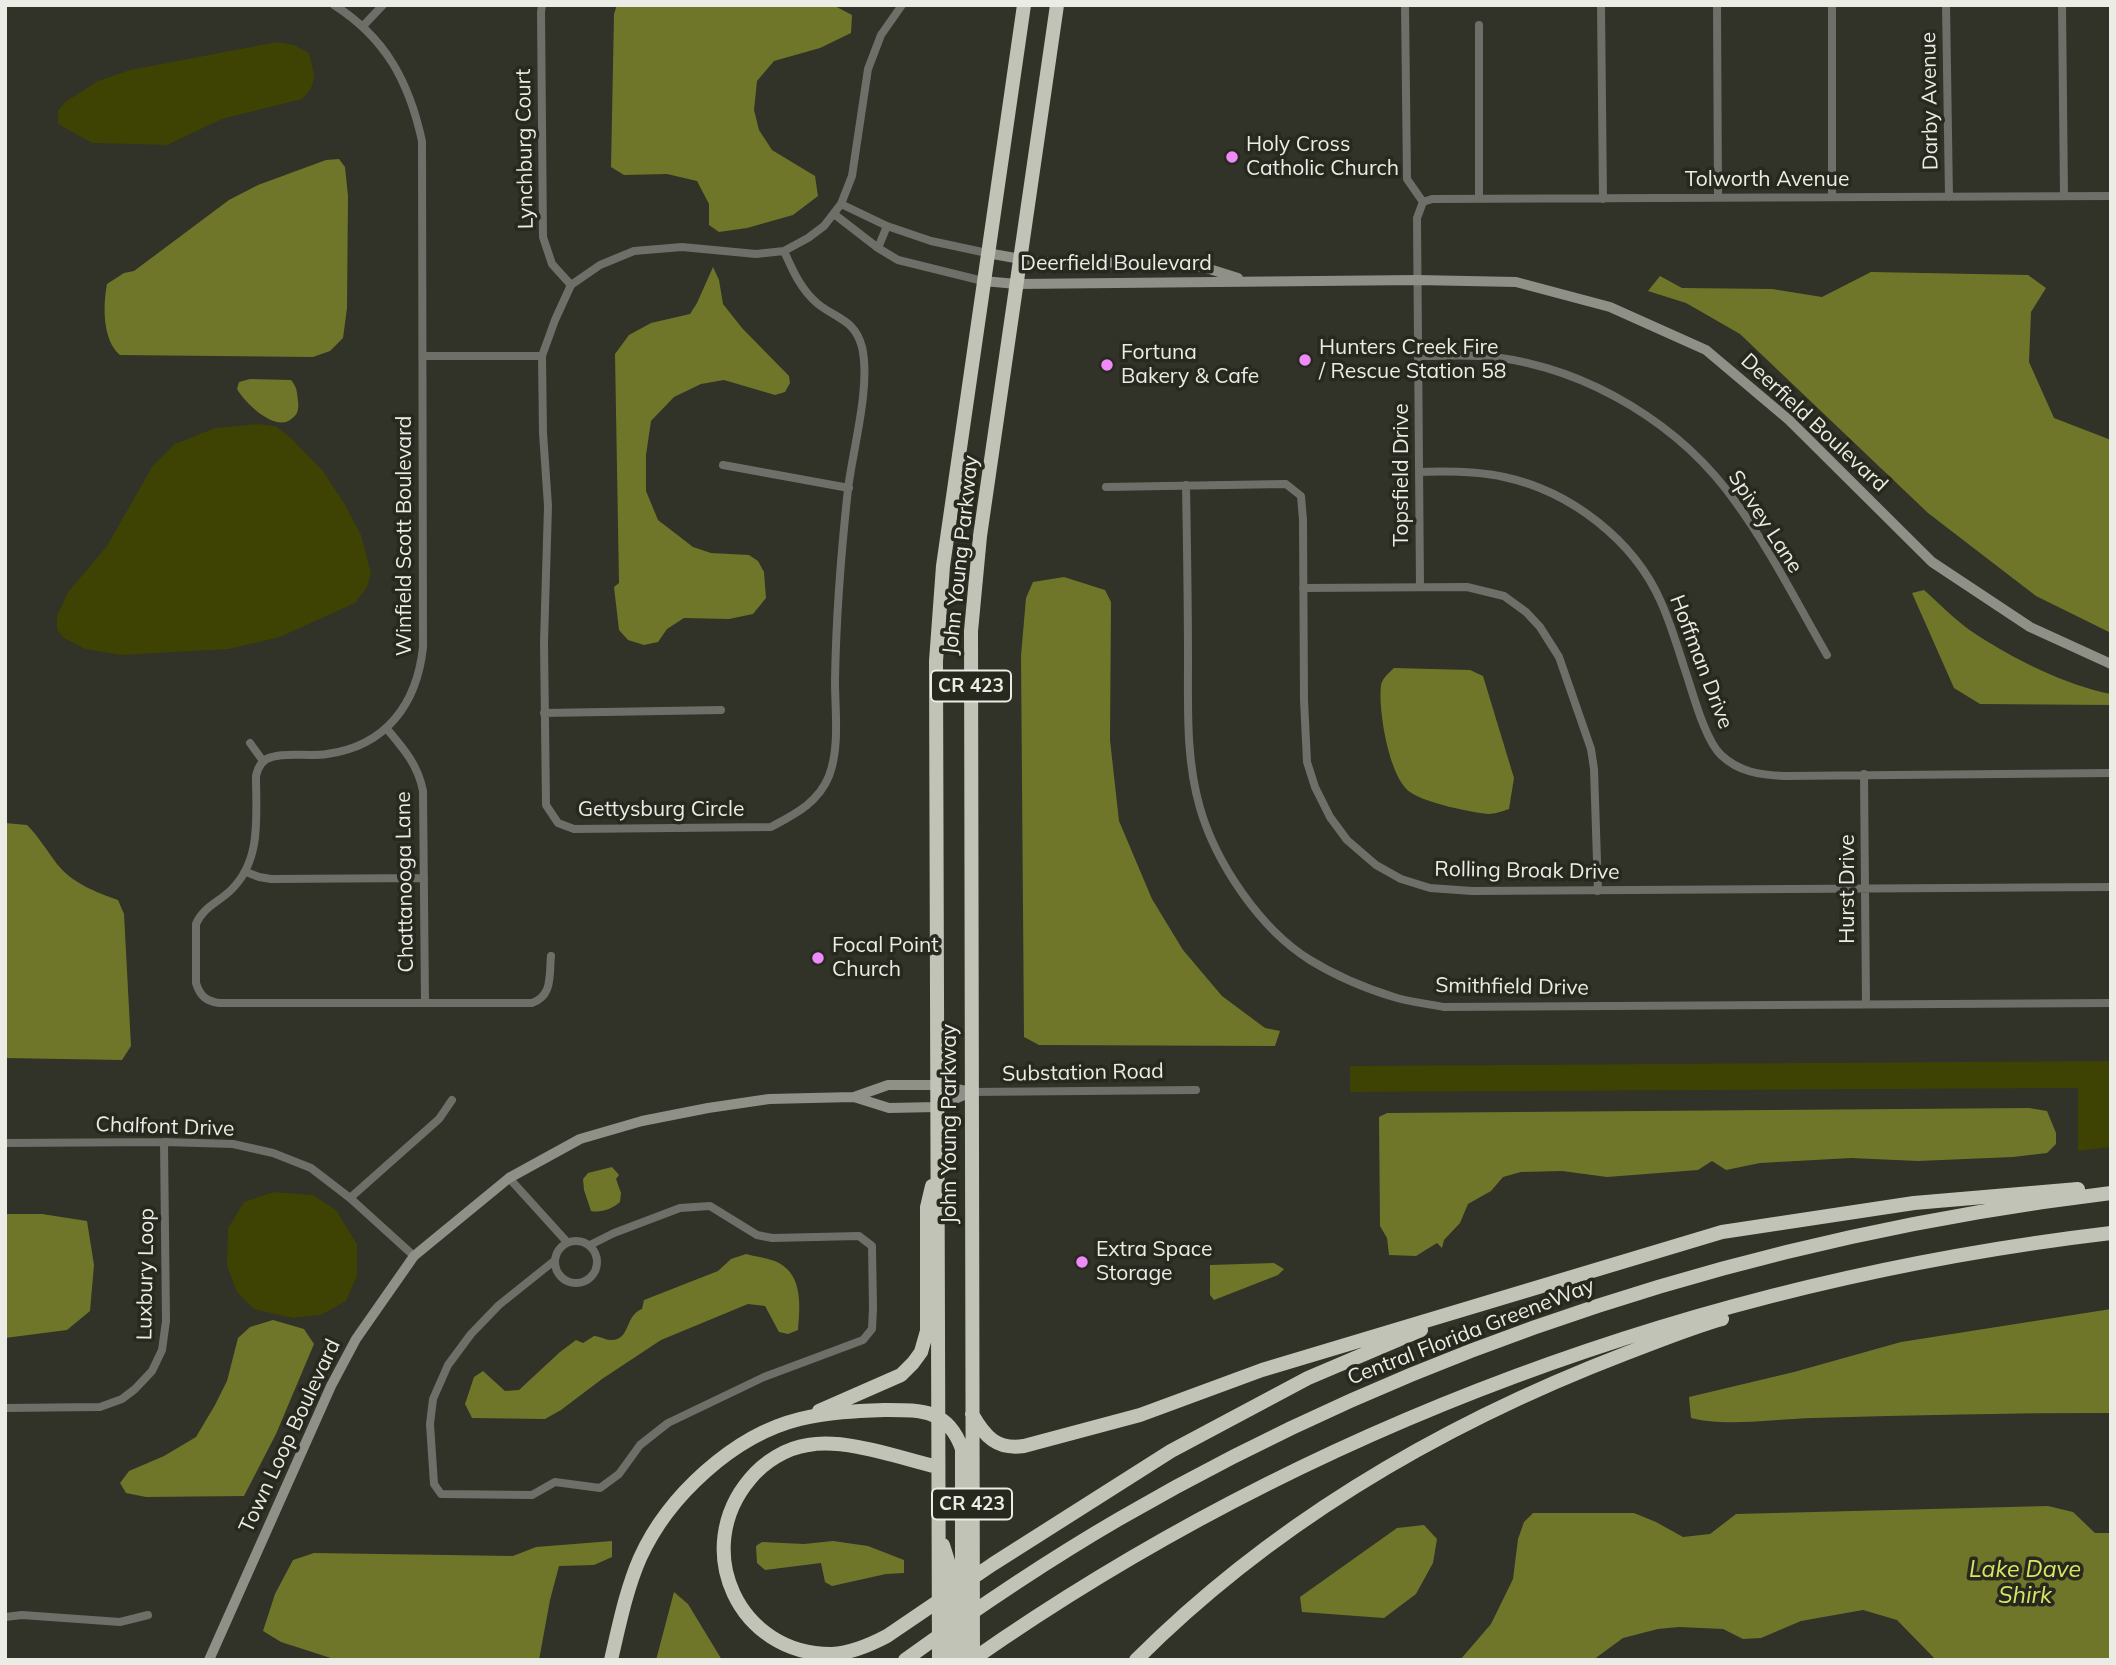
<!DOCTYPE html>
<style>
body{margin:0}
#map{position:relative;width:2116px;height:1665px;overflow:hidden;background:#313228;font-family:Mulish,sans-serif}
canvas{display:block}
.frame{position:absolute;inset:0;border:7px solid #ebece5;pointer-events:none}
</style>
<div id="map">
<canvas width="2116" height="1665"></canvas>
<div class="frame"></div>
</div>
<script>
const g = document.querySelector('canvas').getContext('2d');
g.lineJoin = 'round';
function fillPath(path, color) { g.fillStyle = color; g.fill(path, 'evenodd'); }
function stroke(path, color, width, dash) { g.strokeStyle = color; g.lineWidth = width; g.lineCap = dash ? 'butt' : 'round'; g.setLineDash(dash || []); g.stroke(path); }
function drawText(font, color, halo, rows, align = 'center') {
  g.font = font + ' Mulish,sans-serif'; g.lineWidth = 7; g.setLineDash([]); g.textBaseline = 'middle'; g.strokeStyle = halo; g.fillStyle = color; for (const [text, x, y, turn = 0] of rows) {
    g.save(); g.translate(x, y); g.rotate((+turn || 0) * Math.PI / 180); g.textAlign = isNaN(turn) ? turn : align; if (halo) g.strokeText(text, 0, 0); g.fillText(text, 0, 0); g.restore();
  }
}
const green = new Path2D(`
 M277,42L294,45L309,53C314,74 319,83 302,99L222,119L167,145L92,143L58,124V111L65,102L98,81L130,70Z
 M258,424L275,426L291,438L323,471L344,503L361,535L371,573L367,587L355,603L280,637L229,649L121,655L85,649L64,638L57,630V616L68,592L107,546L152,467L175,444L215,428Z
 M2111,1061V1147L2078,1151V1088L1350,1092V1066Z
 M274,1192L313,1195L336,1210L357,1244V1276L346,1301L321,1315L293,1318L254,1309L237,1292L227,1266L228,1228L244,1202Z`);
const water = new Path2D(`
 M617,5H833L852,15L851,33L820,48L774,61L757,81L754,110L759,130L772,150L815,176L818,196L793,215L747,228L719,232L709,225V204L697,181L667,174L624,175L611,167L614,14Z
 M339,159L345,167L348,196L347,308L343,338L330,351L313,357L120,355C102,340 103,305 107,284L124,273L134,271L229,200L258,185L326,160Z
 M713,267L719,280L723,304L742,328L789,376L790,383L785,392L775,395L724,380L701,384L674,397L651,421L646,455V491L658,520L693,547L711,553L749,555L758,561L764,572L766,598L753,614L729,619L684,618L667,629L658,642L644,645L628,640L619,630L614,587L619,583L615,354L629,335L651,323L690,314L697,303Z
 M1871,272L2028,275L2046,288L2031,312L2029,362L2054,418L2111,440V633L2036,596L1928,513L1740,334L1686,303L1648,291L1660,276L1682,288L1772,289L1822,297Z
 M250,379L291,380C297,387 297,392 298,401C299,409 298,415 290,420C274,431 245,403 237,389L239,382Z
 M1064,577L1105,590L1111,602L1110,740L1119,821L1152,899L1183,950L1222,996L1265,1028L1280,1031L1275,1046L1039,1045L1024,1037L1021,656L1026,598L1033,582Z
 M1924,590C1941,605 1958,623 1977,635C2016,660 2065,685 2111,694V705L1980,704L1954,688L1912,593Z
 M1394,668L1470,670L1483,676L1514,778L1509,809C1503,811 1495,814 1488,814C1470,812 1425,803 1410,792C1389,777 1378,710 1381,685C1383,677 1389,673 1394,668Z
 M5,823L27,825C39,837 47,851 57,864C73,884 96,892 118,900L124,914L131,1046L122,1060L5,1058Z
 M2029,1108L2047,1111L2056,1133V1144L2047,1153L2013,1157L1918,1161L1851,1158L1760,1163L1726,1170L1712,1161L1698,1170L1607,1177L1562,1171L1521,1172L1503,1177L1491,1191L1468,1204L1460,1223L1444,1240L1442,1248L1437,1243L1416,1256L1389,1255L1387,1238L1380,1226L1379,1117L1387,1113Z
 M612,1167L619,1175L616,1179L621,1193L620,1202C612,1209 601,1213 591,1211L584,1190L583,1179L588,1173Z
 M5,1214H42L87,1221L94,1265L90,1311L67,1330L5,1338Z
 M746,1254C756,1257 770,1258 779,1263C803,1276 800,1307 798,1330L788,1334L779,1332L765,1306L748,1304L661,1340L602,1379L561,1410L545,1419L472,1418L465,1404L474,1377L483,1371L505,1391L519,1390L560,1352L576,1340L583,1343L594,1336C600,1336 605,1340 611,1340C631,1340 624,1316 642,1309L644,1300L718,1271L731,1259Z
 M1274,1263L1284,1269L1278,1275L1214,1300L1210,1295V1265Z
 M2111,1309V1413C2011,1413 1912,1415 1813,1418C1777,1419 1724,1427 1691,1418L1689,1397L1794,1372L1901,1342Z
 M273,1320L304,1329L314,1344L276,1434L244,1496L146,1497L126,1493L120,1483L129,1471L164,1456L196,1437L215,1405L227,1381L238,1338L250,1327Z
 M2048,1506L2073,1512L2095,1533H2111V1660H1936L1897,1620L1863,1610L1801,1621L1761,1638L1743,1639L1723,1629L1679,1627L1658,1629L1623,1638L1593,1660H1460L1491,1624L1513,1579L1518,1539L1524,1522L1533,1513H1634L1656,1522L1683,1537L1710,1534L1736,1514Z
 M1424,1525L1437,1539L1433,1563L1416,1594L1384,1618L1302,1612L1300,1597L1397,1528Z
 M612,1541V1557L594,1565L559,1566L550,1600L539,1660H337L281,1642L263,1631L275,1594L293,1560L314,1553L513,1556L536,1547Z
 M833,1541L868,1546L904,1560V1573L886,1574L832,1586L825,1582L821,1563L765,1570L757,1563L756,1546L762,1542L804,1544Z
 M674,1592L688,1604L722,1660H656Z`);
const street = new Path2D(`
 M334,5C386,38 409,82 422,141L423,647C417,704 386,746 327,754C309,757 289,752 272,757C262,759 258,767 256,776C256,816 262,860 231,890C219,902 203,907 196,924V983C200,996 206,1001 219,1003H532C553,996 549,975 551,956
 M542,5L541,12L543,237L552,264L571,285
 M1405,5L1407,179L1423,202
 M1601,5L1603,199
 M1717,5L1718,197
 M1832,5V197
 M1946,5L1949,197
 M2062,5L2064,196
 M363,26L383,5
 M1479,199V25
 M1423,202L1432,199L2111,196
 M841,204L887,226L931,241L987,253
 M834,214L878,248L898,260L983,281
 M878,248L887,226
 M784,251C793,271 801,290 818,304C837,319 855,320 862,347C871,386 853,448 848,489C841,553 836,617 835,681C835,711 840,747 829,776C818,803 795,814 771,827L574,829L558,823L546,805L544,642L548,506L543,433L542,356L555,320L571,285L600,265L634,251L682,247L756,254L784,251L808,238L824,226L841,204L852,176L868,69L881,35L902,5
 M423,356H542
 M1419,356C1444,356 1470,354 1494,357C1589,369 1682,425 1737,504C1771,551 1798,605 1827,655
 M723,465L849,488
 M1419,472C1448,471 1476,471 1504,477C1570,491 1634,540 1661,602C1670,622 1677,645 1684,667C1692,689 1704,739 1721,755C1739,772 1760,775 1784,776L2111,773
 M1186,485C1187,543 1188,602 1188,660C1188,709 1186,760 1200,808C1216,863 1260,929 1310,960C1336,976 1367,989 1397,998C1412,1002 1428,1004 1444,1007L2111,1003
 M1106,487L1286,484L1301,496L1303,520L1304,700L1307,762L1315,787L1330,817L1347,840L1376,865L1401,879L1430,888L1472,891L2111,887
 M1420,587L1417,218L1423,202
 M1303,588L1467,587L1504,596L1526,612L1540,627L1559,657L1591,749L1594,769L1598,891
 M544,713L721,710
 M387,729C404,749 418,765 423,791L425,1003
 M250,743L263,761
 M1864,774L1866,1004
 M246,872L259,877L271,879L424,878
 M971,1092L1196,1090
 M5,1143L164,1142L233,1144L273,1153L311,1168L350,1198L414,1256
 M509,1178L567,1242
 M350,1198L439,1119L452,1100
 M555 1262a21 21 0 1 1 42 0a21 21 0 1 1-42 0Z
 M554,1261L499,1305L471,1334L448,1365L433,1399L430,1424L434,1484L441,1494L532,1495L555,1482L600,1488L619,1474L640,1445L668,1423L764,1377L863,1340L872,1329L873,1308L872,1246L859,1236L772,1238L757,1235L710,1206L680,1208L614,1233L590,1245
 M5,1408L100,1407L122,1399L135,1389L152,1371L162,1350L166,1321L164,1142
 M5,1617L22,1615L120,1622L148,1615`);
const secondary = new Path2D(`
 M987,253L1038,262L1172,263L1203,267L1238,278
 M983,281L1017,284L1417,280L1516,282L1610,307L1706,350L1789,420L1932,562L2030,627L2111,664
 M854,1097L889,1108L937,1107L971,1092
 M209,1660L331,1386L356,1339L414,1256L509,1178L580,1139L642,1121L708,1108L769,1099L854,1097L888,1085H937L971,1092`);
const highway = new Path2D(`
 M819,1411L901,1375L913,1363L921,1352L927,1331V1207L932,1186
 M972,1414C985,1437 997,1450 1024,1446L1140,1415L1262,1370L1722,1232L1914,1203L2078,1189
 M938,1467C900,1458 846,1438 808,1445C786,1448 764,1462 750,1479C690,1550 739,1655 832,1654C852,1653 870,1645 887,1636L993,1564L1171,1451L1308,1378L1421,1330
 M943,1545L949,1564V1660
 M611,1660C619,1626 626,1590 640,1558C668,1496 734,1435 800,1419C828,1412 857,1411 885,1410C921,1410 948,1409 962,1449V1660
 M905,1660C974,1610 1045,1562 1119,1519C1422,1343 1763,1235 2111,1193
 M939,1660L936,661L943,566L1024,5
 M972,1660C1308,1425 1704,1281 2111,1233
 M973,1660L971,631L980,536L1057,5
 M1136,1660C1276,1520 1444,1423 1627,1353C1659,1341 1690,1328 1722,1319`);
const markers = [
 [1232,157,7,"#ee8bf8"],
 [1305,360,7,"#ee8bf8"],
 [1107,365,7,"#ee8bf8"],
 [818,958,7,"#ee8bf8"],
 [1082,1262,7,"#ee8bf8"]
];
const shields = [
 [971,686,80],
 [972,1504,80]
];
const shieldNames = [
 ["CR 423",971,686],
 ["CR 423",972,1504]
];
const streetNames = [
 ["Darby Avenue",1930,101,-91],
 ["Lynchburg Court",525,149,-91],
 ["Tolworth Avenue",1767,180],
 ["Deerfield Boulevard",1116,264],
 ["Deerfield Boulevard",1814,423,43],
 ["Topsfield Drive",1402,475,-90],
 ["Spivey Lane",1765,522,57],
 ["Winfield Scott Boulevard",405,536,-90],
 ["John Young Parkway",961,555,-84],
 ["Hoffman Drive",1701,662,69],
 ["Gettysburg Circle",661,810],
 ["Rolling Broak Drive",1527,871,1],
 ["Chattanooga Lane",405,882,-91],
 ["Hurst Drive",1848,889,-90],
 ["Smithfield Drive",1512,987,1],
 ["Substation Road",1083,1073,-1],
 ["John Young Parkway",950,1124,-90],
 ["Chalfont Drive",165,1127,2],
 ["Luxbury Loop",146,1274,-89],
 ["Central Florida GreeneWay",1471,1332,-21],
 ["Town Loop Boulevard",290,1436,-65]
];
const poiNames = [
 ["Holy Cross",1246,145],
 ["Catholic Church",1246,169],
 ["Hunters Creek Fire",1319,348],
 ["/ Rescue Station 58",1319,372],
 ["Fortuna",1121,353],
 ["Bakery & Cafe",1121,377],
 ["Focal Point",832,946],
 ["Church",832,970],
 ["Extra Space",1096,1250],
 ["Storage",1096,1274]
];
const waterNames = [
 ["Lake Dave",2025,1570],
 ["Shirk",2025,1596]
];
fillPath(green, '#3e4203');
fillPath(water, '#6f7629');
stroke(street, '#6e6f69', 8);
stroke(secondary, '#8f9188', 10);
stroke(highway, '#c1c3b6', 14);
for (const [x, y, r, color] of markers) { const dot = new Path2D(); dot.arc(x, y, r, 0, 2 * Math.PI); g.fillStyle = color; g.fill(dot); stroke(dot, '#27281e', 2.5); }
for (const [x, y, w] of shields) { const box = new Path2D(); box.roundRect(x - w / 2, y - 15.5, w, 31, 5); g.fillStyle = '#27281e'; g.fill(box); stroke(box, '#ebece5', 2); }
drawText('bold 19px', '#ebece5', null, shieldNames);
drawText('21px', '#ebece5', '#27281e', streetNames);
drawText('21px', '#ebece5', '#27281e', poiNames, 'left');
drawText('italic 23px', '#dae663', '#27281e', waterNames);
</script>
